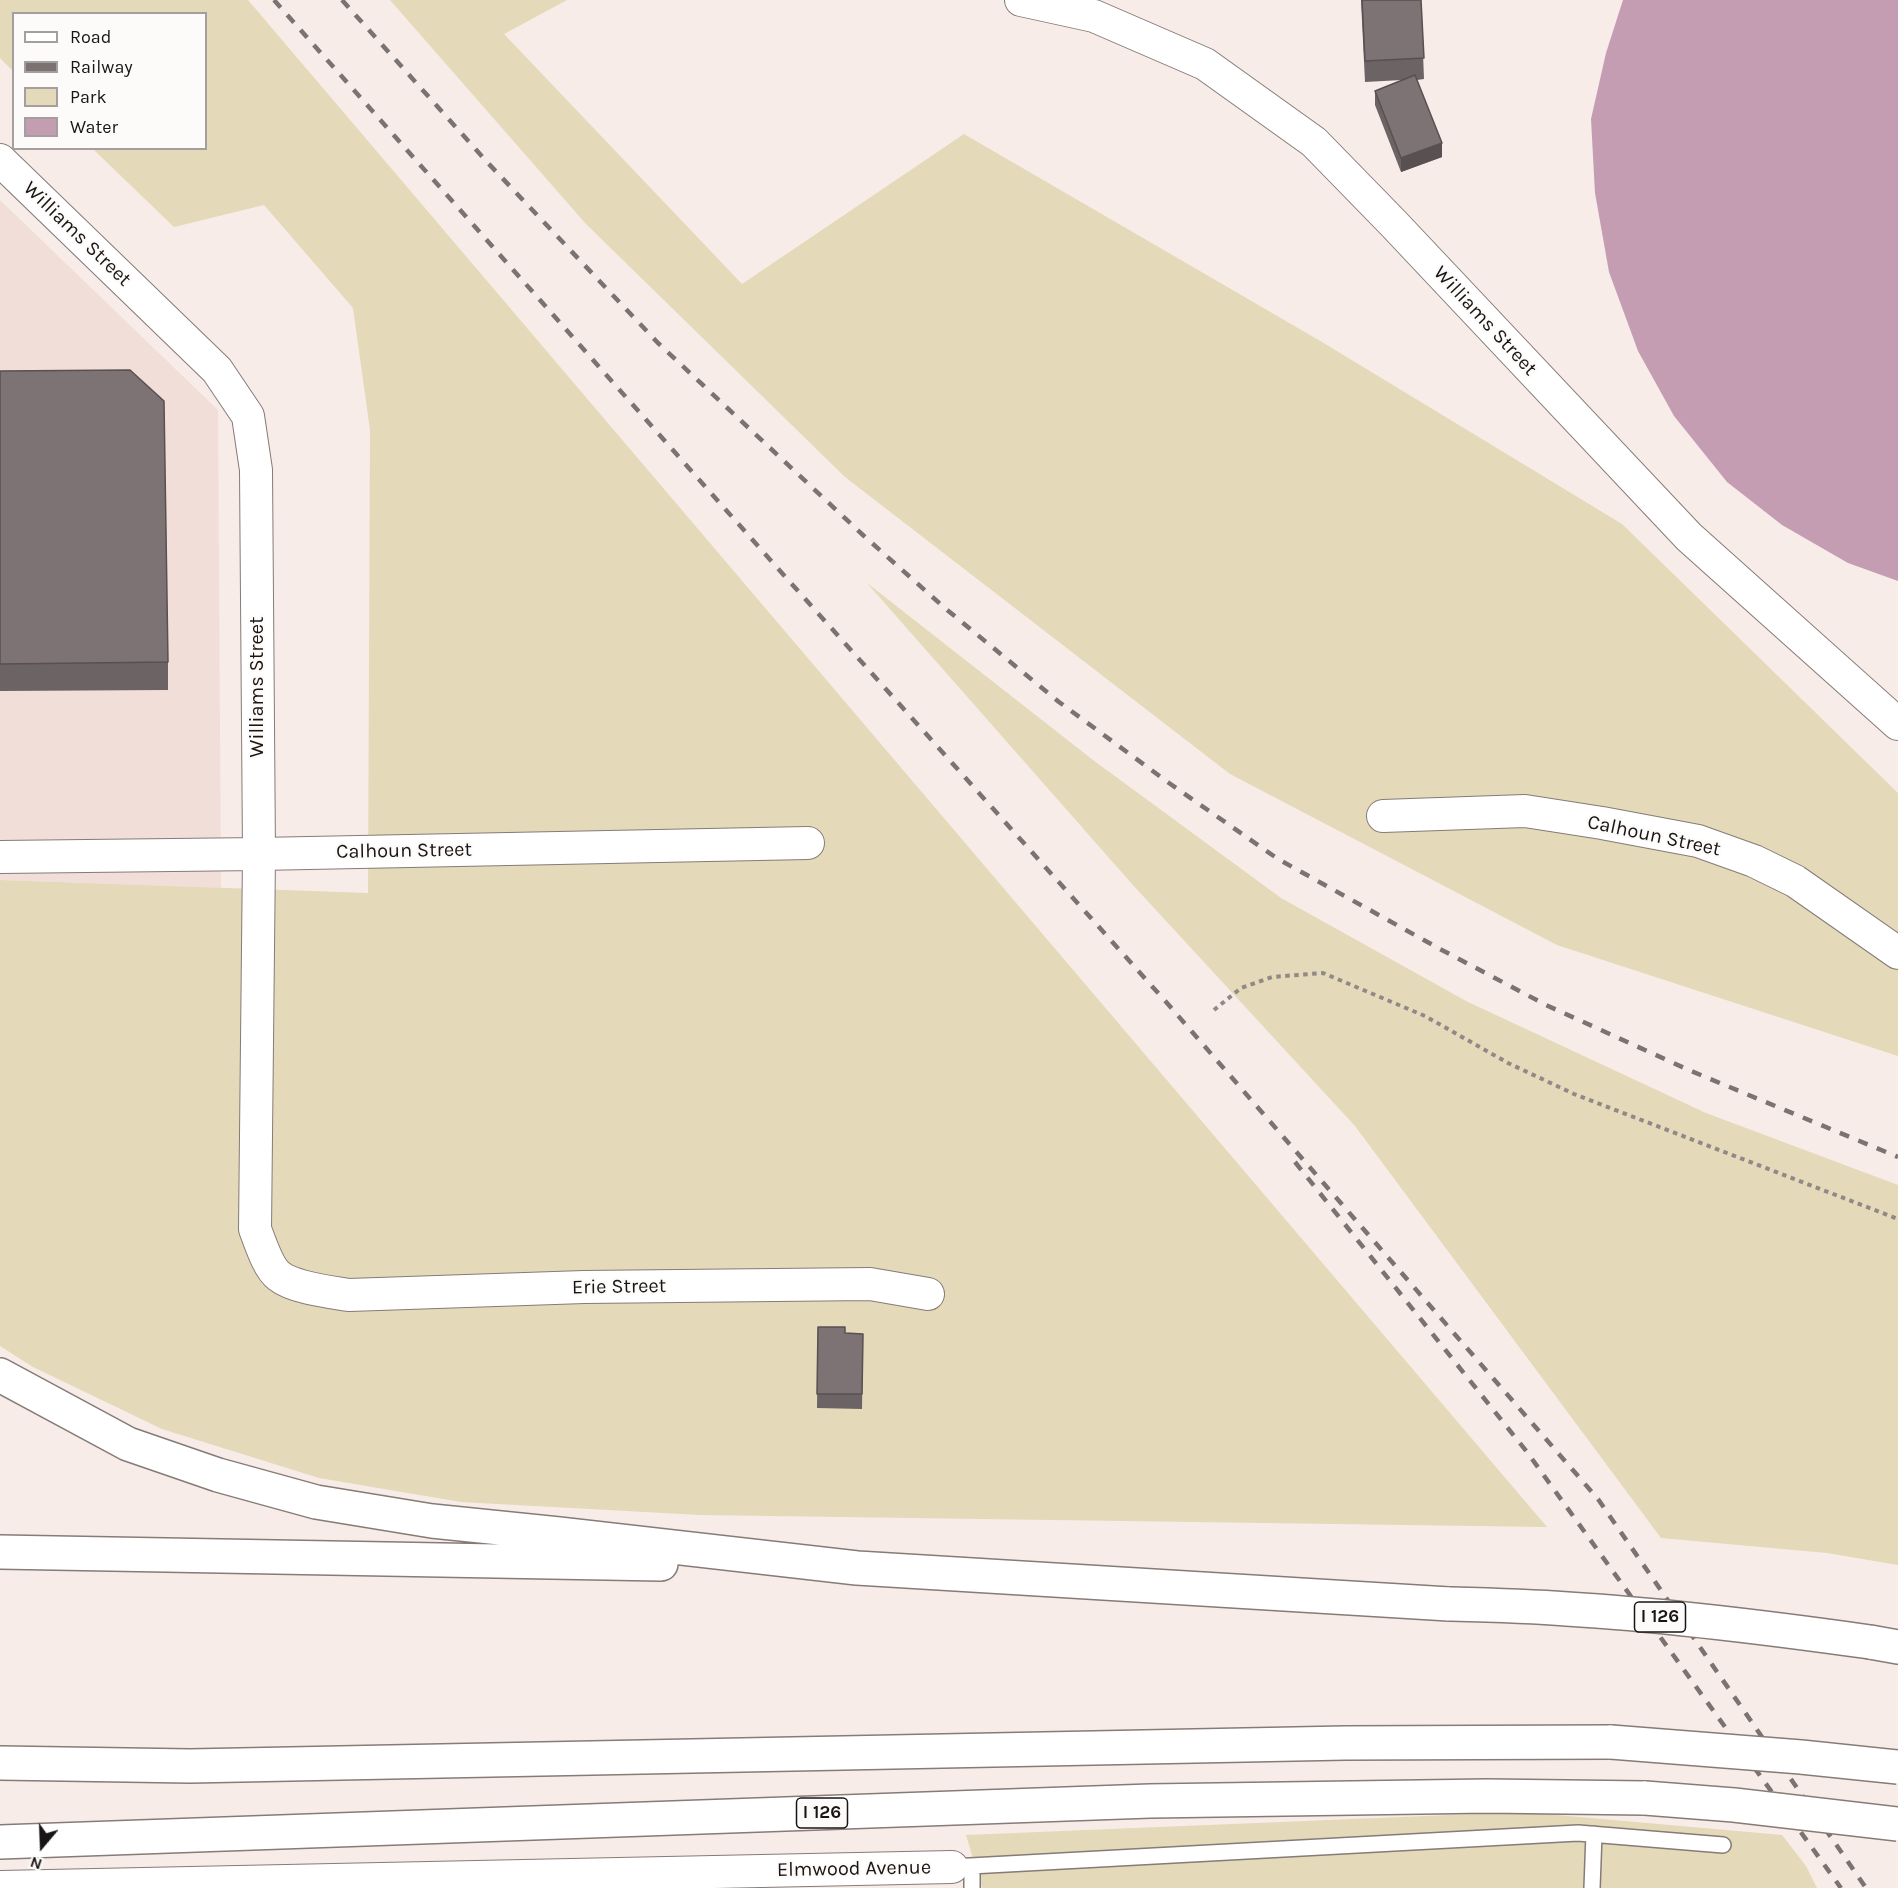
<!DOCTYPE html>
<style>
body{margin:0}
#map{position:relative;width:1898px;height:1888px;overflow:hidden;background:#f7ece8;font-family:Karla,sans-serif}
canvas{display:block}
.legend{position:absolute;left:12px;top:12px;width:195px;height:138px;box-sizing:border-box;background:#fdfbfa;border:2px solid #a29f9e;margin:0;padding:8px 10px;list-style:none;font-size:18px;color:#191514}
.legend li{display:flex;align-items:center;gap:12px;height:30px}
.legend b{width:30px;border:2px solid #a29f9e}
.north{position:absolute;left:12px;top:1816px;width:60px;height:60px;-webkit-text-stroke:4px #fdfbfa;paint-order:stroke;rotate:199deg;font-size:16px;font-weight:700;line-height:24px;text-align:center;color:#191514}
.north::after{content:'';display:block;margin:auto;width:21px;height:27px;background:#191514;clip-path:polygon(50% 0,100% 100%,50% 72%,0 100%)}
</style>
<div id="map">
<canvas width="1898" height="1888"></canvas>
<ul class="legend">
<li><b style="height:8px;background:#fff"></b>Road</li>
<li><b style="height:8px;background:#7a7371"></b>Railway</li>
<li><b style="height:16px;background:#e4d9b8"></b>Park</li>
<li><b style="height:16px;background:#c59db3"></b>Water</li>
</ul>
<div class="north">N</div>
</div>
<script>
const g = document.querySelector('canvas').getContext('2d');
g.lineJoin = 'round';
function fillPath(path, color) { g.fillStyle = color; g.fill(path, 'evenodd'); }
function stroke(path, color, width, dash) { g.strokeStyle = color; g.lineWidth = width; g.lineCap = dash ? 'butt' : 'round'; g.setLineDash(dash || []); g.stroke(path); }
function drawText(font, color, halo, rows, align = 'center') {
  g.font = font + ' Karla,sans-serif'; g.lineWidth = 4.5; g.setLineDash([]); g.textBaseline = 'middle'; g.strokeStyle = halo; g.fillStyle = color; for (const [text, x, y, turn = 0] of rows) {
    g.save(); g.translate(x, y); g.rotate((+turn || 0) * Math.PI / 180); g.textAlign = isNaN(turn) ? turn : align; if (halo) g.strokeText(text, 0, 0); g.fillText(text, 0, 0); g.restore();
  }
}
const built = new Path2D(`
 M0,200L218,410L221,888L0,880Z`);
const green = new Path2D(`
 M0,0H248L1547,1527L700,1515L461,1502L319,1478L162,1429L33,1367L0,1346V880L368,893L370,430L353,308L264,205L174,227L93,149L206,148V14H14L13,71L0,58Z
 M390,0H567L504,34L742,284L964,134L1322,342L1622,524L1898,793V1056L1557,945L1230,774L845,477L586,224Z
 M867,583L1093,760L1281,898L1466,1001L1706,1113L1898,1185V1565L1827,1553L1661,1538L1355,1126L1132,884Z
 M1523,1812L1782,1835L1806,1866L1817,1888H982L966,1835Z`);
const water = new Path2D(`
 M1623,0H1898V581L1848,563L1782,525L1727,482L1674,416L1638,351L1609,272L1595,193L1591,119L1606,53Z`);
const path = new Path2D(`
 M1214,1010L1241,988L1272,977L1323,973L1425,1016L1508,1063L1574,1094L1898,1219`);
const service = new Path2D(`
 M952,1867L1578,1833L1723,1845
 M972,1888V1866
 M1592,1888L1594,1834`);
const minor = new Path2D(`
 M1021,0L1094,16L1205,64L1314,142L1394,224L1689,537L1898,724
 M0,160L217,370L248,416L256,470L259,854L255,1229C260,1242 268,1268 279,1276C294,1288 330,1292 349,1295L584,1287L870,1284L928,1294
 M1383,816L1525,811L1602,823L1698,841L1754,861L1795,881L1898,953
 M0,857L259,854L808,843
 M0,1887L952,1867`);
const motorway = new Path2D(`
 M0,1375L128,1444L218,1475L316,1502L432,1521L559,1534L857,1568L1449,1604
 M0,1552L661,1564
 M1870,1642L1898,1647
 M0,1763L190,1766L1345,1743L1611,1742
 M0,1842L1150,1801L1487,1796L1645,1798`);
const rail = new Path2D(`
 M274,0L773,563L1167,1003L1598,1499L1866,1888
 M342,0L488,163L658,343L864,536L946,609L1059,702L1169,783L1278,859L1440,949L1546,1005L1691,1071L1898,1157
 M1295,1162L1527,1452L1841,1888`);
const motorwayBridge = new Path2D(`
 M1449,1604C1488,1605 1528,1606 1567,1609C1669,1615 1770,1628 1870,1642
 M1611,1742L1801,1757L1898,1767
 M1645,1798L1734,1805L1898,1824`);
const wall = new Path2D(`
 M1361,0H1421L1424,79L1417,80L1442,157L1401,172L1375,105V91L1402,80L1365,82Z
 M0,371L168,662V690L0,691Z
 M818,1327L845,1333L863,1334L862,1409L817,1408Z`);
const shadedWall = new Path2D(`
 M1442,143V157L1401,172V158Z`);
const building = new Path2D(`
 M1362,0H1421L1424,58L1365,61Z
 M1415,75L1442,143L1401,158L1375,91Z
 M130,370L164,401L168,662L0,664V371Z
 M818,1327H845V1333L863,1334L862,1394H817Z`);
const shields = [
 [1660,1617,51],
 [822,1813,51]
];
const shieldNames = [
 ["I 126",1660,1617],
 ["I 126",822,1813]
];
const streetNames = [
 ["Williams Street",77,234,44],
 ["Williams Street",1485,321,47],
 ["Williams Street",257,687,-90],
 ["Calhoun Street",1654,836,12],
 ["Calhoun Street",404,851,-1],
 ["Erie Street",619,1287,-1],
 ["Elmwood Avenue",854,1869,-1]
];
fillPath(built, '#f2ded8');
fillPath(green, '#e4d9b8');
fillPath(water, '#c59db3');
stroke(service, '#857b77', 18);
stroke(minor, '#857b77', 34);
stroke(motorway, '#857b77', 36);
stroke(path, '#918987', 4, [4.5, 4.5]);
stroke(service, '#fff', 15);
stroke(minor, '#fff', 32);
stroke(motorway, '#fff', 33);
stroke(rail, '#7a7371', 4.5, [10, 10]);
stroke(motorwayBridge, '#857b77', 36, []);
stroke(motorwayBridge, '#fff', 33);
fillPath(wall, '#6c6364');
fillPath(shadedWall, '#585051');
fillPath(building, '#7e7374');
stroke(building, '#585051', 1.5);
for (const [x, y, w] of shields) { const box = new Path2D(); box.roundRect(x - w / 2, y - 15, w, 30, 4.5); g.fillStyle = '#fdfbfa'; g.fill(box); stroke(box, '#191514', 1.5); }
drawText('bold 18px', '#191514', null, shieldNames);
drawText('20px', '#191514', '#fdfbfa', streetNames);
</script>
